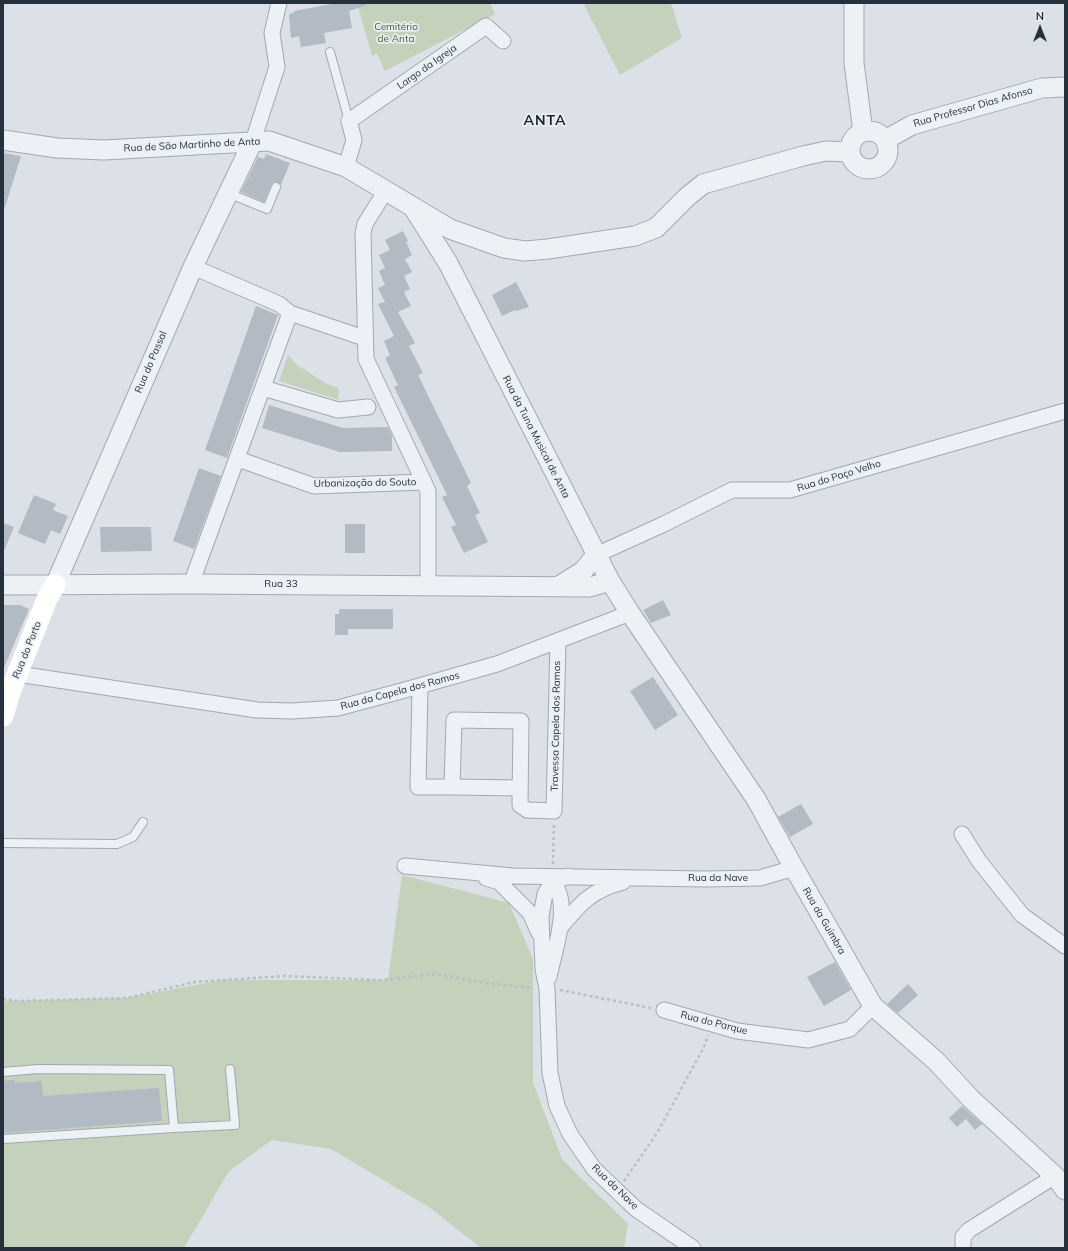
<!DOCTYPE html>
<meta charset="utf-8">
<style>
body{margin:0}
#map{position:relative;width:1068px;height:1251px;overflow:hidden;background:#dbe1e6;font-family:Mulish,sans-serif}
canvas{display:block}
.frame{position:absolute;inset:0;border:4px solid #24313d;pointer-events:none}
.north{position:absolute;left:1020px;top:8px;width:40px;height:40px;-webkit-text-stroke:3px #eaf0f4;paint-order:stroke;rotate:0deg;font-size:11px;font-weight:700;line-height:16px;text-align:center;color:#24313d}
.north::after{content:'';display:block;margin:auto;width:14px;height:18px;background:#24313d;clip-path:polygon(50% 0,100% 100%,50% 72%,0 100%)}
</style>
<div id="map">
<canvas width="1068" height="1251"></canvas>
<div class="frame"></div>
<div class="north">N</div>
</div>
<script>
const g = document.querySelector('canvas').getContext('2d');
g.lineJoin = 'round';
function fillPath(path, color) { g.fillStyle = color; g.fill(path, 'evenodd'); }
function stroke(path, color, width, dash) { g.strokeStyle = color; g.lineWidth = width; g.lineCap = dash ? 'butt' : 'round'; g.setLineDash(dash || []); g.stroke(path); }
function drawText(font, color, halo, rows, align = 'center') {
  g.font = font + ' Mulish,sans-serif'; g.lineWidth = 3.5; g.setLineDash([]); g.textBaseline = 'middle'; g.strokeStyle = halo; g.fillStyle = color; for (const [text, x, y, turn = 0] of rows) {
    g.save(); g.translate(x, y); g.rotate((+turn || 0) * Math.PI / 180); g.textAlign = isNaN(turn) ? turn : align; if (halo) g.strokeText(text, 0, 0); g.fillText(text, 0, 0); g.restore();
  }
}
const green = new Path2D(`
 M357,3H490L495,14L385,71L377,54L372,56Z
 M583,3H671L682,38L620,75Z
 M288,355L300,368L301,367L325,383L338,388L339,400L279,381Z
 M402,875L509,903L533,959V1083L562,1159L628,1224L624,1248H481L429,1207L331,1149L272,1140L229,1171L184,1248H3V1001L127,998L222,980H388Z`);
const building = new Path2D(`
 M337,3H367V5L349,11L352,28L324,33L326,43L301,47L299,36L291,38L289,14L295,12L294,11Z
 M3,153L21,156L5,207H3Z
 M266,154L290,163L281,185L278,182L272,183L264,202L241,192L258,157L264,159Z
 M403,231L408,241L406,242L412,255L405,259L412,272L404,276L410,289L404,292L411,306L398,312L415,343L409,346L423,373L418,375L471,483L467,486L480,513L475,515L488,542L464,553L451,527L456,525L442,497L447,495L394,387L398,385L385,358L390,355L384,341L394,336L378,304L385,302L378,288L385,285L379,271L385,268L379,255L390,250L385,240Z
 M516,282L529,307L516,311L515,310L502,316L492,295Z
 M256,306L278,315L227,458L205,450Z
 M269,405L343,428L388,427L392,435V451L340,452L262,428Z
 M199,468L221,476L194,549L173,541Z
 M34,495L56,504L53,510L68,516L60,534L51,530L45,544L18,533Z
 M3,523L14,527L3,553Z
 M345,524H365V553H345Z
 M100,527H151L152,551L101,552Z
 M663,600L671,615L651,623L643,610Z
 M3,605H20L29,609L3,670Z
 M339,609H393V629H348V635H335V614H339Z
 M653,677L678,715L655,730L630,691Z
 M801,804L813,824L790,837L778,817Z
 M835,962L851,990L824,1006L807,977Z
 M908,984L918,995L898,1013L887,1004Z
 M15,1080V1083L42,1081L43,1096L159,1088L162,1121L3,1133V1081Z
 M962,1106L982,1124L975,1130L966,1119L957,1127L949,1118Z`);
const path = new Path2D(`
 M553,864L554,824
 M560,990L651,1008
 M3,999L17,1001L127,998L195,982L284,976L381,980L436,974L486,983L533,988
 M624,1181L657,1133L704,1047L708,1035`);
const service = new Path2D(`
 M330,52L349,121
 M228,193L267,209L276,187
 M3,843L117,844L133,837L143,822
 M3,1072L38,1069L169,1070L174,1128L3,1139
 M174,1128L235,1125L230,1069`);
const minor = new Path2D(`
 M253,141L277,67L272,33L279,3
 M346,167L354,140L349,121L486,26L503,41
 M385,192L365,224L363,233L366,359L428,491V585
 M193,267L279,304L290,313L364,338
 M263,388L338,410L368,407
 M238,459L314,486L424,482
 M596,555L664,524L732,490H790L1065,411
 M191,584L290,313
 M18,674L257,710L292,711L338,708L405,690L497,664L630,613
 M420,686L418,787H452L454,720L521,721L520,805L527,810L554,811L558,641
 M452,787L520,788
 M962,834L979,861L1022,915L1065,946
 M405,866L513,876L705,879L760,878L794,868
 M568,876L553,882L545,894L541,916L543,969L547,989L550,1073L557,1106L570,1134L594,1169L636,1209L693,1248
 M486,878L499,882L530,913L539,933
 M546,878C576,893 554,951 549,977
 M560,928C580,904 591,890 623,882
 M664,1010L737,1031L808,1040L850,1029L873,1006
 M963,1248V1237L969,1230L1055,1176`);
const tertiary = new Path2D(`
 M854,3V63L863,132
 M850 150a19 19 0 1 1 38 0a19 19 0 1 1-38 0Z
 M3,140L57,148L104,150L269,141L346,167L450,229L504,248L525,251L548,249L635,236L656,228L687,197L703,184L803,156L826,151L850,152
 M885,140L912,125L1042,88L1065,87
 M414,209L448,263L610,581L630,613L756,799L794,868L873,1006L936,1061L971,1099L1055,1176L1065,1190
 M3,585L191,584L590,587L610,581
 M55,585L193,267L253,141
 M559,586L583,571L596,555`);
const secondary = new Path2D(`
 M3,716L10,692L47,599L55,585`);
const parkNames = [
 ["Cemitério",396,27],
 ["de Anta",396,39]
];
const streetNames = [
 ["Largo da Igreja",427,67,-35],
 ["Rua Professor Dias Afonso",973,107,-16],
 ["Rua de São Martinho de Anta",192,145,-3],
 ["Rua do Passal",151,362,-67],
 ["Rua da Tuna Musical de Anta",536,437,63],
 ["Rua do Paço Velho",839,476,-17],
 ["Urbanização do Souto",365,483,-1],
 ["Rua 33",281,584],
 ["Rua do Porto",27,650,-68],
 ["Rua da Capela dos Ramos",400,691,-15],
 ["Travessa Capela dos Ramos",556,726,-89],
 ["Rua da Nave",718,878],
 ["Rua da Guimbra",824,921,60],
 ["Rua do Parque",714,1023,14],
 ["Rua da Nave",615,1187,44]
];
const districtNames = [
 ["ANTA",545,121]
];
fillPath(green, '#c4d1bb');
fillPath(building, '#b2bbc3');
stroke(service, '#a0a9b0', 10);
stroke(minor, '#a0a9b0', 17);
stroke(tertiary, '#a0a9b0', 21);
stroke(path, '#b9bfc5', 2.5, [3, 3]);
stroke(service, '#edf1f5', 8);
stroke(minor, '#edf1f5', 15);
stroke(tertiary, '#edf1f5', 19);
stroke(secondary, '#fff', 21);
drawText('10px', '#3f5931', '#eaf0f4', parkNames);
drawText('10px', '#24313d', '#eaf0f4', streetNames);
g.letterSpacing = '1px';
drawText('bold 14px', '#17222d', '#eaf0f4', districtNames);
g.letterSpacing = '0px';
</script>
